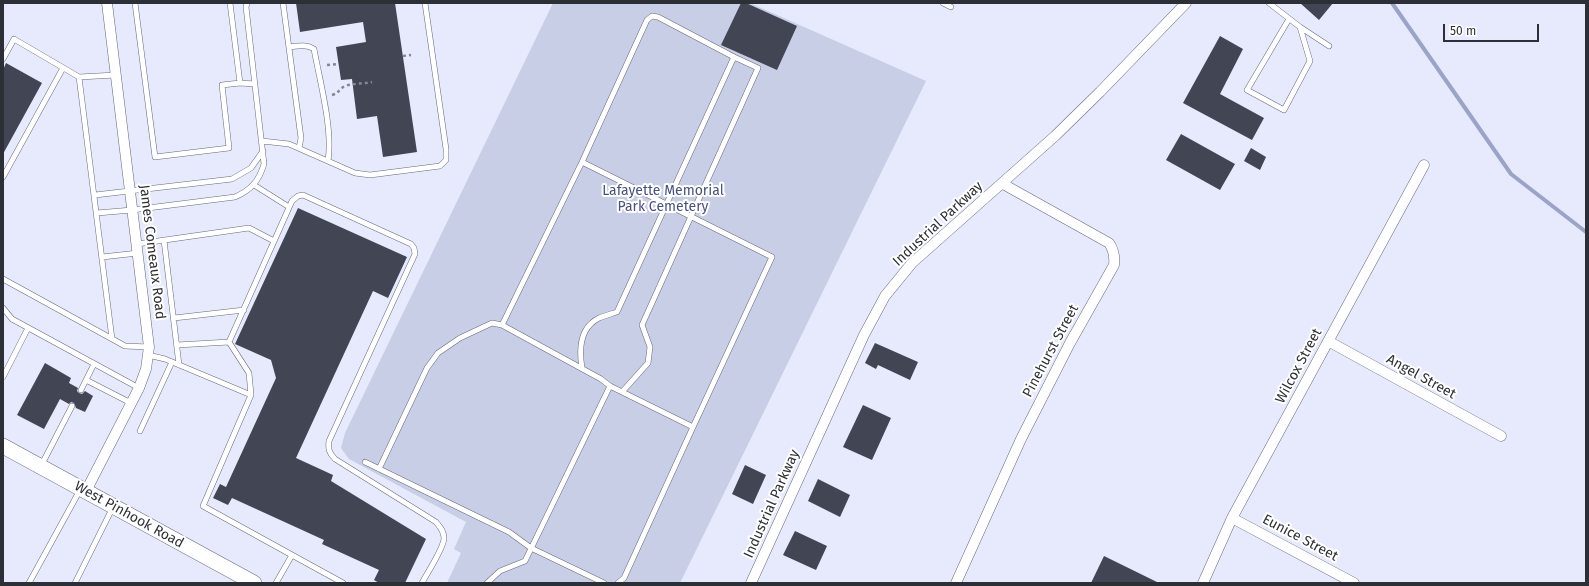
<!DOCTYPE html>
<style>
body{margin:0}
#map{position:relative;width:1589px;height:586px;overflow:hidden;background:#e6eafc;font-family:"Fira Sans",sans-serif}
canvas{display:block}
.frame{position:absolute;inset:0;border:4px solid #2d2f36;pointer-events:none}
.scale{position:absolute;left:1443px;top:24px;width:96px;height:18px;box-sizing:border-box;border:2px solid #2d2f36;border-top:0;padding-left:5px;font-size:12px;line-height:14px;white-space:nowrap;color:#2d2f36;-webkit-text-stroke:3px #fff;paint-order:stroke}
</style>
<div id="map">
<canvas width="1589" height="586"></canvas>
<div class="frame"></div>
<div class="scale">50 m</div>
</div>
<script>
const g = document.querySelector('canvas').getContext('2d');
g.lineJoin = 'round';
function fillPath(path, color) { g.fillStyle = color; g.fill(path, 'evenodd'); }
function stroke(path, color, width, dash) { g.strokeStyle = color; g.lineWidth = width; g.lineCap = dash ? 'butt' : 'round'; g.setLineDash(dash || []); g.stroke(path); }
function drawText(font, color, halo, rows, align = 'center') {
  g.font = font + ' "Fira Sans",sans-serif'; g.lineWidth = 4; g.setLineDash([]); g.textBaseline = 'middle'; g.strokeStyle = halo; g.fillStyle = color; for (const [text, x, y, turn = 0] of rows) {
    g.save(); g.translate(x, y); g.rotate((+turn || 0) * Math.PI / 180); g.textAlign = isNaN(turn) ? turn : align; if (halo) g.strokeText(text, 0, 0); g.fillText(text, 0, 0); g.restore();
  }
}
const green = new Path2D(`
 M553,3H750L926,81L680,583H447L461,553L454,549L466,522L349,459L341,448L345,433Z`);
const stream = new Path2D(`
 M1392,3L1511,174L1586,232`);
const building = new Path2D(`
 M296,3H395L417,152L383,157L377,116L357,119L352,79L341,80L336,47L366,42L363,22L300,32Z
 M741,3H746L797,26L777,70L721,45Z
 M1300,3H1333L1319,20Z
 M1220,36L1243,49L1220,94L1264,118L1252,140L1183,103Z
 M6,63L42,83L3,154V70Z
 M1181,134L1235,164L1220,190L1166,160Z
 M1251,148L1266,157L1260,170L1244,161Z
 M298,208L407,257L388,298L373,291L296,458L333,475L331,481L426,539L405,583H379L374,580L379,570L322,544L324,540L232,498L228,505L213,498L220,484L226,487L276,378L271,360L235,344Z
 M875,343L918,362L910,380L878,365L876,369L865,363Z
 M45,363L71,378L69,383L78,388L77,391L79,393L82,394L85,391L93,396L85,412L76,408L74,403L71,402L69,404L60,399L44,429L17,415Z
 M863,405L891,418L872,460L843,447Z
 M745,465L766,475L753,504L732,494Z
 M818,479L850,495L840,517L808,501Z
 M795,531L827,546L816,570L783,555Z
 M1104,556L1159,583H1091Z`);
const path = new Path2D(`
 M403,56L411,55
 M327,65L339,64
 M332,95C339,93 339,89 345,86C354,83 363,84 372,82`);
const service = new Path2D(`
 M135,3L155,157L229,148L222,85L240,83
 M230,3L240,83L255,84
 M283,3L301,138L299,148
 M943,3L951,7
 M1269,3L1300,27L1310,61L1284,110L1247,90L1289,19
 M1300,27L1329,46
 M289,47C298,46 306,44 314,49C320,82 333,129 328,161
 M3,59L14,39L79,77L116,75
 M79,77L112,339
 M262,141L289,144L355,173L370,175L440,166L446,160V149L425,3
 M3,177L63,68
 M254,185L289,207
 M95,195L232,179L251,168L263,151
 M97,213L132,210L235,197C251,190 259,181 264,164L246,7L247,3
 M164,240L179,365
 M137,244L249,228L274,241
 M102,257L138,253
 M3,279L125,346L149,347
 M3,308L12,319L139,388
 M174,318L244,310
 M502,325L601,379L610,386L693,427L772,257L582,162
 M177,345L229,342
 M148,355L165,359L251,395L203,506L292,555
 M582,368C579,350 579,328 599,318C604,316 611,314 617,312L734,57
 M3,377L28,328
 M86,380L131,403
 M81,390L94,364
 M251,395L249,373L229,342L292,201L298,196L303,195L411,244L414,248L415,254L329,441C328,449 329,453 335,459L436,522C440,527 444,531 444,538C444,548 427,573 422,583
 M140,431L172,362
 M365,462L509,532L531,548L604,583
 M41,466L72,406
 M379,469L427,368L438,353L460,338L492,323L502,325L582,162L647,20L652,16L658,17L734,57L758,68L642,325L650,347L648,363L622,392
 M29,583L80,490
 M75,583L113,507
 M276,583L292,555L343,583
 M487,583L500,571L525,561L610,386
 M618,583L624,578L693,427`);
const minor = new Path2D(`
 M1328,341L1501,436
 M86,491L139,388L146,369L149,347L107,3
 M1232,518L1354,583
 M751,583L864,335L885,296L912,263L1055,136L1100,92L1186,3
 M956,583L1021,439L1070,343L1114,265C1115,256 1114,250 1109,243L1003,184
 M1203,583L1232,518L1424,165`);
const secondary = new Path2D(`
 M3,446L254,583`);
const parkNames = [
 ["Lafayette Memorial",663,191],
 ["Park Cemetery",663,207]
];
const streetNames = [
 ["Industrial Parkway",938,224,-43],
 ["James Comeaux Road",152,252,83],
 ["Pinehurst Street",1051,351,-62],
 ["Wilcox Street",1299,366,-62],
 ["Angel Street",1421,377,29],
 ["Industrial Parkway",772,504,-66],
 ["West Pinhook Road",129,515,29],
 ["Eunice Street",1300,538,28]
];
fillPath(green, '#c8cee6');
stroke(stream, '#9ba3c7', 4);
fillPath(building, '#424553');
stroke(service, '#666979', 6);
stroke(minor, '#666979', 11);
stroke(secondary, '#666979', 16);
stroke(path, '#848793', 2.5, [3, 3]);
stroke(service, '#fff', 5);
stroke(minor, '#fff', 10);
stroke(secondary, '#fff', 15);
drawText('14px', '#485082', '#fff', parkNames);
drawText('14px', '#2d2f36', '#fff', streetNames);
</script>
